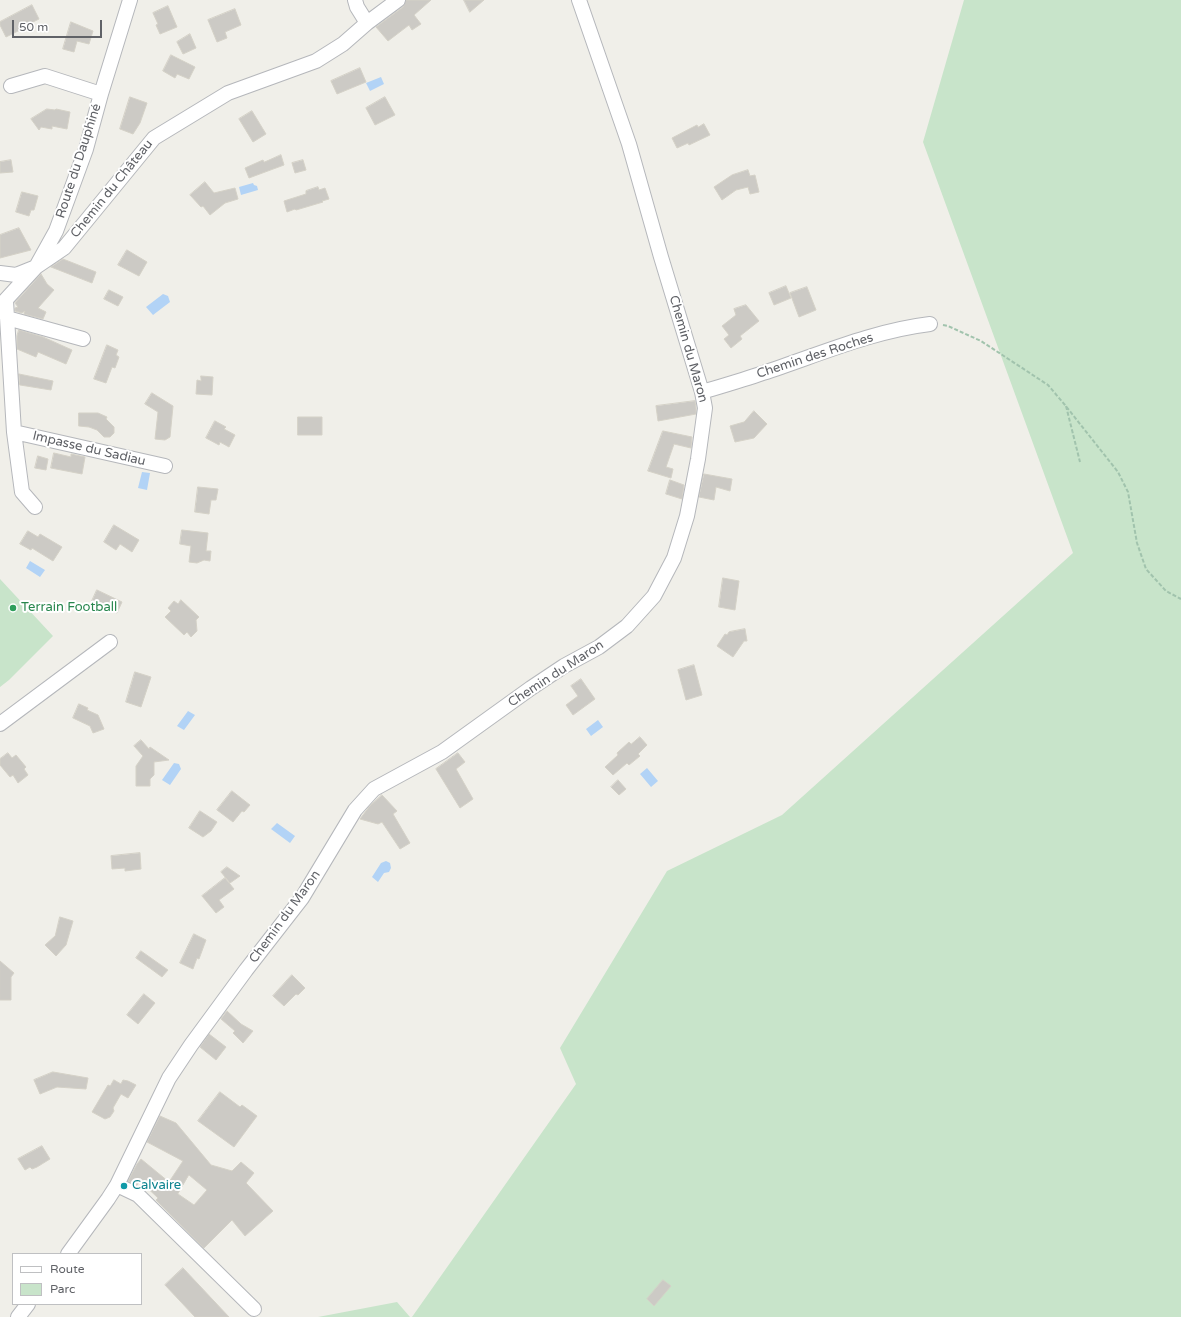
<!DOCTYPE html>
<meta charset="utf-8">
<style>
body{margin:0}
#map{position:relative;width:1181px;height:1317px;overflow:hidden;background:#f0efe9;font-family:"Varela Round",sans-serif}
canvas{display:block}
.legend{position:absolute;left:12px;top:1253px;width:130px;height:52px;box-sizing:border-box;background:#fff;border:1px solid #bfc0c2;margin:0;padding:5px 7px;list-style:none;font-size:12px;color:#606267}
.legend li{display:flex;align-items:center;gap:8px;height:20px}
.legend b{width:20px;border:1px solid #bfc0c2}
.scale{position:absolute;left:12px;top:20px;width:90px;height:18px;box-sizing:border-box;border:2px solid #606267;border-top:0;padding-left:5px;font-size:12px;line-height:14px;white-space:nowrap;color:#606267;-webkit-text-stroke:3px #fff;paint-order:stroke}
</style>
<div id="map">
<canvas width="1181" height="1317"></canvas>
<ul class="legend">
<li><b style="height:5px;background:#fff"></b>Route</li>
<li><b style="height:11px;background:#c8e4ca"></b>Parc</li>
</ul>
<div class="scale">50 m</div>
</div>
<script>
const g = document.querySelector('canvas').getContext('2d');
g.lineJoin = 'round';
function fillPath(path, color) { g.fillStyle = color; g.fill(path, 'evenodd'); }
function stroke(path, color, width, dash) { g.strokeStyle = color; g.lineWidth = width; g.lineCap = dash ? 'butt' : 'round'; g.setLineDash(dash || []); g.stroke(path); }
function drawText(font, color, halo, rows, align = 'center') {
  g.font = font + ' "Varela Round",sans-serif'; g.lineWidth = 4; g.setLineDash([]); g.textBaseline = 'middle'; g.strokeStyle = halo; g.fillStyle = color; for (const [text, x, y, turn = 0] of rows) {
    g.save(); g.translate(x, y); g.rotate((+turn || 0) * Math.PI / 180); g.textAlign = isNaN(turn) ? turn : align; if (halo) g.strokeText(text, 0, 0); g.fillText(text, 0, 0); g.restore();
  }
}
const green = new Path2D(`
 M964,0H1181V1317H412L576,1084L560,1048L667,871L782,815L1073,553L923,142Z
 M0,579L53,636L9,680L0,687Z
 M397,1302L410,1317H318Z`);
const water = new Path2D(`
 M381,77L384,84L370,91L366,83Z
 M253,183L254,185L257,186L258,190L241,195L239,187Z
 M163,294L168,296L170,302L153,315L146,307Z
 M142,472L150,473L147,490L138,488Z
 M30,561L45,570L40,577L26,568Z
 M188,711L195,715L184,730L177,726Z
 M598,720L603,727L591,736L586,729Z
 M174,763L179,764L181,769L170,785L162,780Z
 M647,768L658,781L651,787L640,774Z
 M277,823L295,836L290,843L271,829Z
 M386,861L390,863L391,868L389,872L384,873L378,882L372,877L381,863Z`);
const building = new Path2D(`
 M406,0H431L414,15L421,24L412,30L409,25L388,41L376,27L403,7Z
 M464,0H484L470,12Z
 M32,5L39,19L29,24L30,25L6,37L0,25V22Z
 M168,6L177,27L160,34L156,25L158,24L153,13Z
 M235,9L241,25L225,32L227,38L217,42L208,20Z
 M71,22L93,31L89,44L77,41L74,52L63,49Z
 M190,34L196,48L183,54L177,42Z
 M171,55L195,67L189,79L177,74L175,78L163,71Z
 M360,68L366,82L337,94L331,81Z
 M130,97L147,103L140,123L133,134L120,129Z
 M385,97L395,115L375,125L366,108Z
 M47,109L55,110L56,109L70,112L67,129L52,126V129L41,127L39,130L31,119Z
 M252,111L266,134L253,142L239,119Z
 M704,124L710,135L689,145L688,143L677,148L672,138L697,125L698,127Z
 M281,155L284,165L249,178L245,168L263,160L264,162Z
 M11,160L13,172L0,173V162Z
 M303,160L306,170L295,173L292,163Z
 M748,170L750,176L755,175L759,192L750,194L748,187L736,190L722,200L714,187L732,175Z
 M205,182L214,193L235,188L238,199L225,203L210,215L203,206L201,207L190,195Z
 M318,187L319,190L325,188L329,199L322,201L323,202L296,210L295,209L287,212L284,201L306,194V191Z
 M22,192L38,196L34,210H31L29,216L16,212Z
 M19,228L31,250L0,258V235Z
 M127,250L147,262L139,276L118,265Z
 M63,259L96,272L92,283L51,267Z
 M41,274L47,284L54,290L38,308L46,312L43,319L24,314L25,311L22,313L15,311V308L18,307L15,303Z
 M786,286L791,298L774,305L769,293Z
 M807,287L816,310L799,317L790,293Z
 M109,290L123,297L118,306L104,299Z
 M746,305L759,321L740,336L742,339L731,348L724,339L729,335L722,326L736,315L734,309Z
 M19,330L43,337L72,350L66,364L38,352L36,357L17,349V336Z
 M107,345L118,350L116,355L119,357L115,368L112,367L106,383L94,379Z
 M19,374L53,381L51,390L20,385Z
 M201,376L213,377L212,395L196,394L197,380L201,381Z
 M152,393L173,406L170,437L165,440L155,439L158,412L145,404Z
 M695,401L696,408V414L658,421L656,406Z
 M754,411L767,424L754,438L735,442L730,426L744,422Z
 M79,413H98L107,417L106,419L114,427V433L110,437H104L97,430L89,427L79,426Z
 M298,417H322V435H298Z
 M215,421L226,427L224,429L235,435L229,447L220,442L219,445L206,438Z
 M663,431L692,437L691,448L674,444L666,467L673,469L671,478L648,471Z
 M54,453L71,457V454L85,457L82,474L51,468Z
 M38,456L48,459L46,470L35,468Z
 M704,474L732,479L730,491L716,487L714,500L699,497Z
 M670,480L684,485L682,499L666,494Z
 M198,487L218,489L216,500H211L209,514L195,512Z
 M114,525L139,540L132,552L120,544L116,550L104,542Z
 M182,530L208,533L206,551H211L210,561L204,560L197,563L189,562L191,546L180,544Z
 M28,531L38,537L40,534L62,547L53,561L32,548L31,550L20,544Z
 M723,578L739,581L735,610L719,607Z
 M97,590L122,602L117,613L92,601Z
 M181,600L199,617L196,620L197,631L191,637L187,632L184,635L165,617L171,611L168,608L174,601L178,604Z
 M745,629L747,641H744L733,657L717,646L725,634L727,635L729,632Z
 M694,665L702,695L686,700L678,670Z
 M135,672L151,677L141,707L126,702Z
 M581,679L595,699L573,715L566,705L578,696L571,686Z
 M79,704L88,708L87,710L98,715L104,729L93,733L90,726L73,718Z
 M640,737L647,745L638,754L640,756L629,765L627,763L613,775L605,767L618,755L617,753L629,742L631,744Z
 M141,740L149,749L150,747L169,760L154,762V775L150,779V786H136V766L143,756L134,746Z
 M8,753L12,758L16,755L26,767L24,769L28,775L18,783L13,775L10,777L0,765V759Z
 M458,753L465,762L456,769L473,799L460,808L436,769Z
 M618,780L626,789L619,795L611,787Z
 M232,791L250,805L244,812L242,811L233,822L217,810Z
 M382,795L397,811L393,814L410,843L400,849L382,822L378,824L360,819L369,807Z
 M200,811L217,822L211,831L203,837L189,828Z
 M140,853L141,869L125,871V868L112,869L111,856Z
 M227,867L240,876L230,883L221,872Z
 M225,878L234,889L219,900L224,907L216,913L202,896Z
 M60,917L73,921L66,945L56,956L45,945L55,936Z
 M194,934L206,940L199,959L197,958L193,969L180,963Z
 M141,951L168,970L162,977L136,958Z
 M0,961L14,973L11,977V1000H0Z
 M292,975L305,988L298,995L296,994L284,1006L273,996Z
 M144,994L155,1003L138,1024L127,1015Z
 M227,1011L241,1024L253,1031L243,1043L233,1033L235,1031L221,1019Z
 M209,1034L226,1047L216,1060L200,1047Z
 M53,1072L88,1078L86,1089L57,1087L40,1094L34,1080Z
 M114,1080L121,1084L123,1080L128,1081L136,1085L128,1098L121,1094L113,1108L114,1111L110,1117L105,1119L92,1112L108,1085L110,1086Z
 M220,1092L240,1107L242,1105L257,1116L234,1147L198,1121Z
 M160,1116L176,1123L211,1165L232,1171L241,1162L254,1173L246,1183L273,1211L245,1236L232,1220L204,1248L156,1200L158,1198L140,1181L137,1185L128,1181L137,1164L141,1159L169,1182L183,1161L147,1142ZM189,1175L207,1190L194,1205L178,1194Z
 M42,1146L50,1159L37,1167L32,1169L30,1167L25,1170L18,1159Z
 M183,1268L229,1317H195L165,1285Z
 M663,1280L671,1286L654,1306L647,1299Z`);
const path = new Path2D(`
 M943,325L948,326L981,341L1048,385L1065,405L1118,472L1128,492L1137,543L1146,569L1166,591L1181,599
 M1066,406L1080,462`);
const minor = new Path2D(`
 M355,0L357,7L367,23
 M11,86L45,76L101,94
 M0,273L16,275L36,267L64,248L154,138L228,93L316,61L343,44L367,23L398,0
 M6,301L14,432L22,492L35,507
 M0,306L36,267L56,231L86,149L101,94L130,0
 M7,318L83,339
 M702,392C722,386 743,380 763,373C818,355 872,331 930,324
 M14,432L165,466
 M0,724L110,642
 M117,1185L138,1195L254,1309
 M68,1254L108,1199L117,1185L169,1078L191,1045L246,970L302,898L355,810L374,789L442,752L531,688L564,666L599,647L627,626L654,596L674,558L687,516L698,459L705,408L702,392L661,257L629,144L579,0
 M18,1317L28,1304`);
const markers = [
 [13,608,4,"#2e9e5b"],
 [124,1186,4,"#0f9aa8"]
];
const streetNames = [
 ["Route du Dauphiné",79,161,-72],
 ["Chemin du Château",112,189,-51],
 ["Chemin du Maron",688,349,74],
 ["Chemin des Roches",815,356,-18],
 ["Impasse du Sadiau",89,449,13],
 ["Chemin du Maron",556,674,-33],
 ["Chemin du Maron",285,917,-54]
];
const leisureNames = [
 ["Terrain Football",21,608]
];
const cultureNames = [
 ["Calvaire",132,1186]
];
fillPath(green, '#c8e4ca');
fillPath(water, '#b2d3f6');
fillPath(building, '#cccac5');
stroke(building, '#d4d1c7', 1);
stroke(minor, '#b5b7bb', 16);
stroke(path, '#a1c3ad', 2, [4, 2]);
stroke(minor, '#fff', 14);
for (const [x, y, r, color] of markers) { const dot = new Path2D(); dot.arc(x, y, r, 0, 2 * Math.PI); g.fillStyle = color; g.fill(dot); stroke(dot, '#fff', 1.5); }
drawText('13px', '#606267', '#fff', streetNames);
drawText('13px', '#27864d', '#fff', leisureNames, 'left');
drawText('13px', '#0d838f', '#fff', cultureNames, 'left');
</script>
